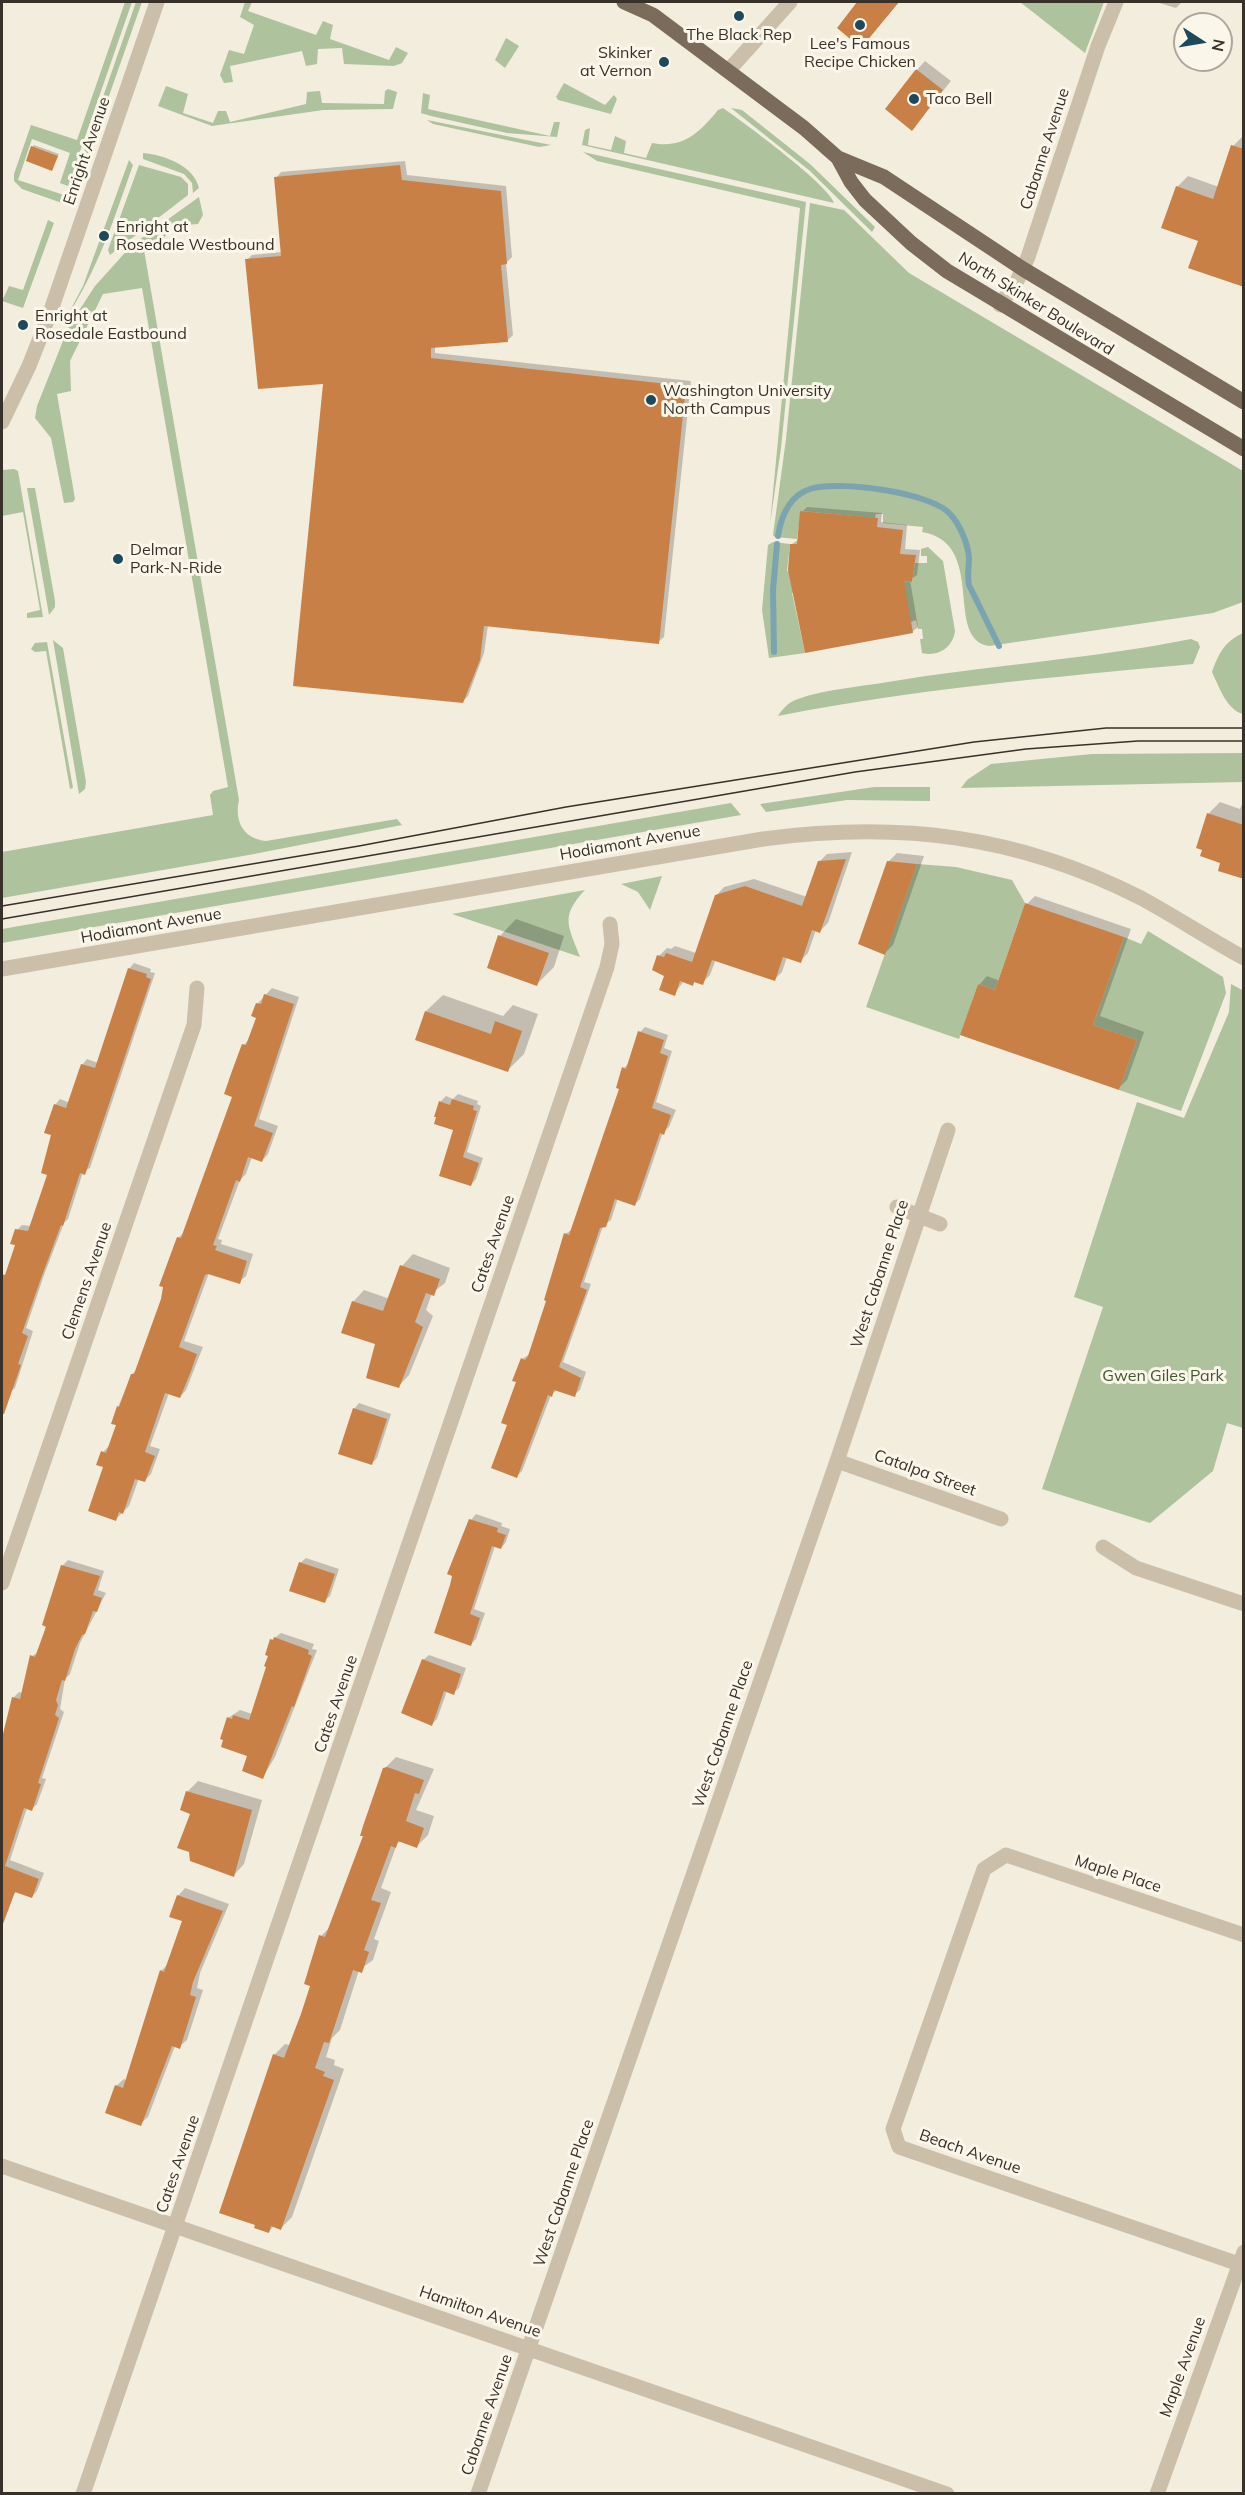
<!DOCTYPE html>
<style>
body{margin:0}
#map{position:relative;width:1245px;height:2495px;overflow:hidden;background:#f3eddd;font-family:Mulish,sans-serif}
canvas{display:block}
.frame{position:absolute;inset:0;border:3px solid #383129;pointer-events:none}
.north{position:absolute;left:1173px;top:12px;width:60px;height:60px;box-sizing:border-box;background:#faf6ea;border:2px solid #aca79d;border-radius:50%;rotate:102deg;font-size:16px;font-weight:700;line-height:24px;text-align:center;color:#383129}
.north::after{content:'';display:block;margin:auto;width:21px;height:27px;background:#1d4a5b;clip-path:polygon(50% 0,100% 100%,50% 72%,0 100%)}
</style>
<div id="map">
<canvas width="1245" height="2495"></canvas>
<div class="frame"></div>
<div class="north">N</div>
</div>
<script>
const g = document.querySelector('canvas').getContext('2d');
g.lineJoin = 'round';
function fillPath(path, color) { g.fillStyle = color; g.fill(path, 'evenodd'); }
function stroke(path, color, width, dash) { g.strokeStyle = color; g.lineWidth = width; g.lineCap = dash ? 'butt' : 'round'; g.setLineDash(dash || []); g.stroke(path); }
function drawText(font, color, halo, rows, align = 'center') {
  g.font = font + ' Mulish,sans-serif'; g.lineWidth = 6; g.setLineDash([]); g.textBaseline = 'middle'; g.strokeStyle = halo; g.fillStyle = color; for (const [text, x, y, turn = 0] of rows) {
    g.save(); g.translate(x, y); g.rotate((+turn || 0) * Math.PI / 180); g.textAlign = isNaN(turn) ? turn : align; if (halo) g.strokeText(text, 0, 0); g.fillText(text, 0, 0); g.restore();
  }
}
const green = new Path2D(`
 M125,2H132L68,186L60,183L70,153L32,139L18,180L64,195L62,203L22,189L14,181V174L31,125L77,140Z
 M136,2H142L78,184L72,186Z
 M245,2H252L248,11L316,35L323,21L333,25L330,39L389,60L396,47L408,53L402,63L394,66L344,64L342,48L318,49L317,64L306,66L302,51L230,66L233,82L224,83L220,75L229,50L244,54L254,25L240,17Z
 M1020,2H1104L1085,53Z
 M506,38L519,46L505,68L495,60Z
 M564,83L605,105L614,95L617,99L611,114L558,100L556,97Z
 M166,86L188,94L183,113L213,123L218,111H226L230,122L306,104L307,92L320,91L322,103L384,104L385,91L388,89L397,92L393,109L323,110L212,126L158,106Z
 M423,93L430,95L428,109L550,136L554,122H560L557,137L507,133L431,116L421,113Z
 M723,108C743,122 829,185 834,203L582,145L585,130L590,128L588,145L611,150L615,136L626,141L624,153L646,158L652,143C683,149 699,133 718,110Z
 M731,108L742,110L810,164L875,227L872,232L810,171Z
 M427,120L551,145L539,147L433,124Z
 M583,152L806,202L781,448L770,524L800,208L597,161Z
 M143,153C165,155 194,166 199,188L193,193L192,183L184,174L143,159Z
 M129,160L133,165C113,222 98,269 65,320L83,286Z
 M139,165L181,177L188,184V195L110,255L108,250Z
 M199,197L203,215L198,224L171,226L165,237L150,247L139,240Z
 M810,203L844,210L909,273L1243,471V602L1213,613L989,646C943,639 988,543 922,532L923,527L883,523V514H876L875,518L801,511L797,539L775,537L773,535L786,439Z
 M48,220L54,223L23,308L2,301L9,286L23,290Z
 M132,245L144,250L239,800C234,822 244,839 266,841L397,819L402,825L249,855L2,898V852L213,815L210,795L213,791L228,787L142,288L103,294L70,361L71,391L57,394L75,499L73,502L64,503L51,438L35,418L37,406L69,326L95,286Z
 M14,469L18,471L43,617L27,618V613L40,610L23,512L2,516V470Z
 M27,488H35L55,601V607L49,615Z
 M773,542L790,544L787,571L792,572L794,593H792L805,653L769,658L762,610L768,545Z
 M928,547L943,561L955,631C953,647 939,657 922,653L920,639H923L922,629H918L916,620L911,622L883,579L912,582L915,563H927V556H921V549Z
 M1243,633L1244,714H1243C1227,710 1219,687 1212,672C1219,653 1224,642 1243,633Z
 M1191,639L1198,642L1200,647L1193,664C1054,677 915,689 778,716C783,708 789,702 798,699C826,689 859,687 888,682C989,665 1091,659 1191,639Z
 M53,640L63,648L86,782L85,789L79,794Z
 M47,642L73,788L70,789L46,651L35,652L31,649L35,643Z
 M1243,753V782L961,788L967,780L991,764L1092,754Z
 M874,787H930V801L847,800L766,812L760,804Z
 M731,803L741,815L2,943V929Z
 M917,864L956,867L1012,880L1025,903L995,990L978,984L959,1039L866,1007Z
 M662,876L650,910L638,892L621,884Z
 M585,890C559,917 569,927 580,957L452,914Z
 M1148,931L1223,977L1226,993L1181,1111L1119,1090L1137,1040L1093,1025L1124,937L1141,944Z
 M1231,984L1244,991L1243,1428L1227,1423L1213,1471L1150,1523L1042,1489L1103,1307L1074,1297L1137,1102L1184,1118L1229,1012Z`);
const shadow = new Path2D(`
 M859,2H899L869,38L839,27Z
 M1156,2H1182L1176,8Z
 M925,61L951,81L912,129L917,70Z
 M1244,135V286L1200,240L1177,187L1188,176L1219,187L1233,146Z
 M34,145L59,154L52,169L32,147Z
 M405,161L407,175L506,186L512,257L506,263L513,335L508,340L435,346V353L691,381L664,637L658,642L488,625L484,653L468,696L462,702L325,383L247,260L252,255L282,252L276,178L281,172Z
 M807,507L882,513L881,522L907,525L905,549L920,550L917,575L910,580L918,627L912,632L792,544L799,539L802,512Z
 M1244,799V878L1204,849L1208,814L1220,802L1240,809Z
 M852,852L828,923L820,931L816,930L808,953L800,961L787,957L782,972L774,980L716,959L710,975L702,983L696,981L692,984L684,981L674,994L659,956L667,948L671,949L675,946L696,953L716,896L724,887L754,879L807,897L819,862L827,854Z
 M897,853L924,856L893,945L885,953L888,862Z
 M1035,896L1131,929L1100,1016L1144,1032L1127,1080L1119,1088L979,985L987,976L1000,981L1027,904Z
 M516,919L564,936L554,967L537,984L500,936Z
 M134,963L151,969L150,972L155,973L90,1168L83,1172L68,1219L64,1223L44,1275L26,1328L33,1331L15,1388L9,1393L2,1416V1287L17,1245V1230L22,1225L31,1226L49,1174L55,1105L60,1099L70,1103L82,1065L87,1059L98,1063L129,969Z
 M272,988L299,997L259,1119L278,1126L268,1154L262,1161L252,1157L246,1174L240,1180L218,1239L222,1240L221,1244L253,1254L246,1276L239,1282L209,1273L184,1341L203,1347L186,1390L180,1397L169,1393L150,1446L160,1449L151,1474L145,1480L139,1478L129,1506L116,1519L103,1452L109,1446L118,1424L113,1423L118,1407L132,1374L138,1369L162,1299L165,1286L161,1285L179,1237L186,1231L234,1096L244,1045L250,1038L258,1017V1003Z
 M443,995L503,1016L513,1005L538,1014L524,1054L508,1070L426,1011Z
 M645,1027L668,1035L664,1048L672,1051L656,1102L676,1110L669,1127L663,1132L640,1199L635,1204L618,1198L611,1220L603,1226L584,1282L591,1284L563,1362L586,1372L580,1390L574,1395L557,1390L551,1395L522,1471L517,1476L508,1424L522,1359L530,1354L548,1300L565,1234L573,1229L621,1088L624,1068L629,1063L640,1032Z
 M458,1094L478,1101L477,1104L481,1106L467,1152L483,1158L476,1179L471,1185L455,1129L440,1102L446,1096L453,1099Z
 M413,1254L450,1268L445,1283L432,1293L426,1310L433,1316L409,1375L398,1387L353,1302L364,1290L390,1299L402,1266Z
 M359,1403L391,1414L377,1458L371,1464L354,1409Z
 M476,1514L502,1523L501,1526L510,1529L506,1542L501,1548L495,1546L474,1609L485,1613L476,1639L470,1645L436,1632L471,1520Z
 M306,1558L339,1569L330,1596L324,1601L300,1563Z
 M68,1560L104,1571L98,1590L106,1593L80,1643L70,1674L65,1679L60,1709L64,1712L42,1778L46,1779L37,1804L32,1809L27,1808L10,1860L44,1873L37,1891L32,1897L17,1891L13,1895L2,1891V1743L12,1712L14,1697L19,1692L23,1693L32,1656L39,1652L62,1566Z
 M281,1633L314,1644L312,1649L317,1650L275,1757L263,1777L228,1718L240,1710L252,1714L268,1666L272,1640Z
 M429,1655L466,1668L459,1688L453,1693L447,1691L437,1719L431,1725L423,1660Z
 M396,1757L434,1769L416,1810L434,1816L428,1835L417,1846L401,1841L397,1844L381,1888L391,1892L374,1939L379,1941L373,1960L359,1970L340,2030L332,2038L326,2057L335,2060L334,2065L344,2069L292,2217L281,2228L274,2226L268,2232L274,2055L285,2044L290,2045L312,1985L321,1936L331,1926L365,1835L384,1769Z
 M198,1781L262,1800L244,1864L234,1875L192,1813L187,1792Z
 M185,1888L229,1904L200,1973L197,1988L203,1990L187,2040L179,2047L175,2046L148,2117L140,2124L116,2086L124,2079L127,2080L161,1971L168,1964L184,1920L178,1896Z`);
const stream = new Path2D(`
 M778,536C781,517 789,496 810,489C837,480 933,492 951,515C960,525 968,544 969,558C969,567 967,575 969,585L999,646
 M774,652L773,590L777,544`);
const building = new Path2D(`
 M857,2H899L861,48L837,28Z
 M916,69L943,90L912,131L885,109Z
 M1231,145L1244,149V287L1188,268L1198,241L1161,228L1176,186L1213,199Z
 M31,146L58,156L52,171L26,161Z
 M400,165L402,180L501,191L507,264L501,265L508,342L431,348V358L686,386L659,644L484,626L480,660L463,703L293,686L323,384L258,389L245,259L281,256L274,177Z
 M800,511L878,518L877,527L903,530L900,554L916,555L912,582L904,581L913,633L805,653L788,570L790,544H797Z
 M1207,813L1244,825V879L1218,871L1220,863L1200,856L1202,850L1196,848Z
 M846,859L820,933L812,930L801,963L783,957L775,981L712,960L703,985L694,982L693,986L680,981L675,996L659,990L664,976L652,970L657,955L664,957L666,953L692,962L715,895L745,886L802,906L818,861Z
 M887,861L917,864L885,955L858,944Z
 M1025,903L1124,937L1093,1025L1137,1040L1119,1090L960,1035L978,984L995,990Z
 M498,935L549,953L537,986L487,968Z
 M128,968L147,974L146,977L151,979L85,1175L80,1173L63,1226L61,1225L40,1281L22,1333L28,1336L18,1364L21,1365L4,1414H2V1274L5,1275L15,1245L10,1244L15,1229L28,1231L47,1175L41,1173L51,1135L44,1133L54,1104L66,1108L81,1064L95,1068Z
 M264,994L294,1004L254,1126L273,1133L262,1162L248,1157L240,1182L236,1180L213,1245L217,1246L215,1250L247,1261L240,1284L208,1274L205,1275L179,1347L197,1354L191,1371L180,1398L165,1393L145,1452L155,1456L145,1482L135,1479L123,1514L119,1512L116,1521L88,1511L103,1467L96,1465L101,1451L106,1453L116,1425L111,1424L117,1406L119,1407L131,1374H134L161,1299L163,1287L159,1286L177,1237L181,1238L182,1235L232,1097L224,1094L232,1071L242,1044L246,1045L256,1018L251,1016L256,1003L261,1004Z
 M425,1011L491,1034L495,1021L522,1031L508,1072L415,1040Z
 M638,1031L664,1040L660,1053L668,1056L652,1108L671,1115L664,1135L660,1133L635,1206L615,1199L606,1227L600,1228L580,1287L587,1290L559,1367L581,1378L575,1397L554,1390L552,1397L548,1395L517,1478L491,1468L507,1425L501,1423L516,1382L512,1381L521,1358L525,1360L528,1356L546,1301L544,1300L564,1233L569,1235L619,1089L616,1088L622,1067L626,1069Z
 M452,1099L474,1106L473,1110L477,1111L463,1157L479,1163L471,1186L439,1176L453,1130L434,1124L436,1117H434L439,1101L450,1105Z
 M400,1265L440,1279L434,1296L426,1293L415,1322L423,1327L399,1388L366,1378L375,1344L341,1333L352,1301L383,1311Z
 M353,1408L387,1419L372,1465L338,1454Z
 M469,1519L498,1528L497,1532L506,1535L501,1549L492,1546L470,1614L480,1618L471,1646L434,1633L450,1585L452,1576L447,1574Z
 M299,1562L335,1574L325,1603L289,1591Z
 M61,1565L100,1576L93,1595L102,1598L97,1612L93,1611L85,1634L82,1635L75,1649L65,1681L62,1680L56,1700L58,1705L55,1715L59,1718L38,1783L41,1784L32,1811L24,1808L5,1866L39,1879L32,1898L15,1892L3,1924L2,1738L12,1697L20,1699L30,1655L35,1657L46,1627L42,1625Z
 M274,1637L309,1650L308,1654L312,1656L294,1707L292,1706L263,1779L242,1771L247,1756L221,1747L223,1740L220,1739L227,1717L232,1719L233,1715L249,1720L266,1667L264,1666L268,1656L265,1655L270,1639L273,1640Z
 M422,1659L461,1674L454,1695L444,1691L432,1726L401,1713Z
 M387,1767L424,1780L419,1794L415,1793L406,1821L424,1828L417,1848L398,1841L396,1848L391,1846L371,1900L381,1903L364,1950L369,1952L362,1973L353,1970L329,2043L324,2042L315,2068L325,2072L323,2076L334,2080L281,2230L271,2226L269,2233L254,2228L255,2225L219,2213L273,2054L284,2058L301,2014L310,1986L304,1984L319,1935L325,1937L363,1836H360L363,1826L383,1768Z
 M186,1791L252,1810L234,1877L190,1861L189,1852L177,1848L190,1814L180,1810Z
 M177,1895L223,1911L193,1982L190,1995L196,1997L180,2049L172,2046L141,2126L105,2113L115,2085L123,2088L160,1970L164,1972L182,1921L169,1917Z`);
const minor = new Path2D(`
 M729,70L790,2
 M1000,305L1017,281L1028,257L1098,46L1116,2
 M2,422L29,366L50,313L157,2
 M2,969L763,839C900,821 1017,835 1141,898C1176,917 1209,939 1244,958
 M897,1207L940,1224
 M837,1461L1001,1519
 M1103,1547L1136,1568L1244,1604
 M2,1583L194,1025L197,988
 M2,2166L947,2494
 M1239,2264L899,2147L893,2129L984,1869L1006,1855L1244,1935
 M83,2494L607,967L612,944L610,924
 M478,2494L837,1461L948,1130
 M1157,2494L1244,2252`);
const major = new Path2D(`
 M624,2L653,15L804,128L838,158L851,182L865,200L911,243L947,271L1244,449
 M838,158L884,177L1023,269L1244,402`);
const tram = new Path2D(`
 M2,906L359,846L566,807L974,742L1106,728H1244
 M2,919L855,772L1026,749L1138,741H1244`);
const markers = [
 [739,16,6,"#1d4a5b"],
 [860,25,6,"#1d4a5b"],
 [664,62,6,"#1d4a5b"],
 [914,99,6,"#1d4a5b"],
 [104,236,6,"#1d4a5b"],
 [23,325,6,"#1d4a5b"],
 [651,400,6,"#1d4a5b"],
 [118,559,6,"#1d4a5b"]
];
const poiNames = [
 ["The Black Rep",739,35,"center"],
 ["Lee's Famous",860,44,"center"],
 ["Recipe Chicken",860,62,"center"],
 ["Skinker",652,53,"right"],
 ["at Vernon",652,71,"right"],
 ["Taco Bell",926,99],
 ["Enright at",116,227],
 ["Rosedale Westbound",116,245],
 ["Enright at",35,316],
 ["Rosedale Eastbound",35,334],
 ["Washington University",663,391],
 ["North Campus",663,409],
 ["Delmar",130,550],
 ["Park-N-Ride",130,568]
];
const streetNames = [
 ["Cabanne Avenue",1045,149,-72],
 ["Enright Avenue",87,151,-71],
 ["North Skinker Boulevard",1036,304,32],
 ["Hodiamont Avenue",630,843,-10],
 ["Hodiamont Avenue",151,926,-10],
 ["Cates Avenue",493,1244,-71],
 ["West Cabanne Place",880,1274,-72],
 ["Clemens Avenue",87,1281,-71],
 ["Catalpa Street",925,1473,20],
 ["Cates Avenue",336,1704,-71],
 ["West Cabanne Place",723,1734,-71],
 ["Maple Place",1118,1874,18],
 ["Beach Avenue",970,2152,19],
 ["Cates Avenue",178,2164,-71],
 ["West Cabanne Place",564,2193,-71],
 ["Hamilton Avenue",480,2312,19],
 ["Maple Avenue",1183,2367,-70],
 ["Cabanne Avenue",487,2415,-71]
];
const parkNames = [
 ["Gwen Giles Park",1163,1376]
];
fillPath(green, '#aec29d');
fillPath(shadow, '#0003');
stroke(stream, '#7ca4b0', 6);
fillPath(building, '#c88046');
stroke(minor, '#cbbfa9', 15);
stroke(major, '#7a6b5a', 15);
stroke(tram, '#383129', 1.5);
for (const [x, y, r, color] of markers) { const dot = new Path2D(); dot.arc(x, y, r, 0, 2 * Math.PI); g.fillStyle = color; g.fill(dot); stroke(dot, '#faf6ea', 2); }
drawText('16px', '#383129', '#faf6ea', poiNames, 'left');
drawText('16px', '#383129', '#faf6ea', streetNames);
drawText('16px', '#3f572c', '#faf6ea', parkNames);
</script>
